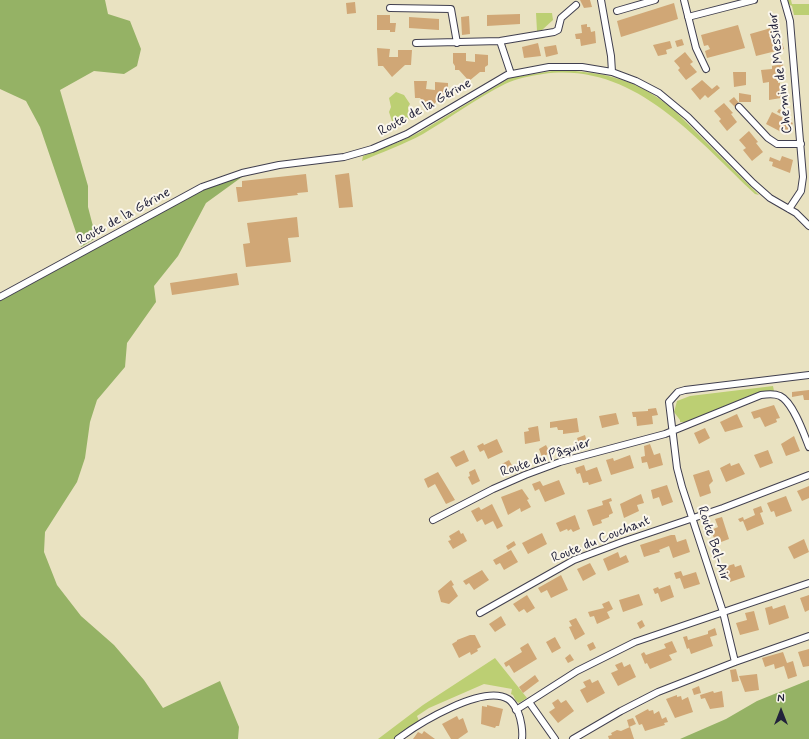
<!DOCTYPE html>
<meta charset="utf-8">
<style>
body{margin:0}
#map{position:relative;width:809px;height:739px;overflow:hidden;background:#e9e2c1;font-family:Mynerve,sans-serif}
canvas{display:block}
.north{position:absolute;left:761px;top:691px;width:40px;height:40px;-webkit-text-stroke:3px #fbf7ec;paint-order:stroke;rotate:0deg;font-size:11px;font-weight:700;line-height:16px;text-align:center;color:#22223b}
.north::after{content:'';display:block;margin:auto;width:14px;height:18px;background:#22223b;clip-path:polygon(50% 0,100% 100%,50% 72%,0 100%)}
</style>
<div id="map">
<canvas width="809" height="739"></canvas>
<div class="north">N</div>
</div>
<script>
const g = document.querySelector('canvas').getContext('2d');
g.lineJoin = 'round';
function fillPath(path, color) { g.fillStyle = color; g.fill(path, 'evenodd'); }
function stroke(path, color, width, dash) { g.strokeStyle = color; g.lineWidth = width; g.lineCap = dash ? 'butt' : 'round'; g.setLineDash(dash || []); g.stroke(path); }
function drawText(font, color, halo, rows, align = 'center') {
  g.font = font + ' Mynerve,sans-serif'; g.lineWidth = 4; g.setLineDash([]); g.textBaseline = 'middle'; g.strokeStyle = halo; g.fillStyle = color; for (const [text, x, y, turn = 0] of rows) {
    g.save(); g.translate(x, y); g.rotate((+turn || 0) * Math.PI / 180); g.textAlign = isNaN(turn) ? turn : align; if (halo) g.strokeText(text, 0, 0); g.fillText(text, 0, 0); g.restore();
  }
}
const green = new Path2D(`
 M787,0H791L792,4H809V15H794L792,6L788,4Z
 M536,13H552L553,20L542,30L537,31Z
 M558,70C606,72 641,80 677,113L759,195L755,194C696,139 634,61 543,74C531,76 517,78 505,84C477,98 450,118 423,134C403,145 382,152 362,161L363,156L399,142L420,132L510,78Z
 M396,92L404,95L410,104L408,107L409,118L407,121L399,124L392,121L389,112L391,107L389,98Z
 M773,386L774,391L759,392L686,422H680V420L674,412L677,401L690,396Z
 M495,658L527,698L519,703L516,701L513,695L511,694L512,689L484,684L429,708L417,716L419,721L394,739H378L423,705Z`);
const forest = new Path2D(`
 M0,0H105L108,14L130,21L141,49L137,66L124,74L94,71L60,90L88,186V207L96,238L81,247L40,127L26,101L0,89Z
 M246,174L206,203L178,256L154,286L156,302L127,343L125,367L97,400L90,422L85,458L77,482L45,532L44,552L57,585L81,616L114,645L144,680L163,708L220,681L239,727L238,739H0V301L203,190Z
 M809,680V739H680L726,719L757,701Z`);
const building = new Path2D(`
 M580,0H590L592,7L584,8Z
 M355,2L356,13L347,14L346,3Z
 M674,3L678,19L621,37L617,21Z
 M520,14V24L487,26V15Z
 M377,15H390V23H396L395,32H390V30H377Z
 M469,16L470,34L462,35L461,17Z
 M409,17L439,19V30L409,28Z
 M587,24V27H590L591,32L595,31L596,43L581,46L580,39H576L575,34L582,33L581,25Z
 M738,25L745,48L707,58L705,51L710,49L708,45L704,46L701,35Z
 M778,26L781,38L776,39L778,44L782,42L784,49L756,56L750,34Z
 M682,39L684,45L677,47L675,41Z
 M670,41L672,48L666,50L667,54L658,56L653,45Z
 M538,43L541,56L524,58L522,47Z
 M556,45L558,54L546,57L544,47Z
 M377,48L390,49L389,57H398V50H412L411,65H405L392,77L383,66H378Z
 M685,52L693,62L690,64L697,72L686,80L678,70L680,68L674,61Z
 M453,53H466V61L475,62V54L488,55V65L485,67V72H480L469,81L459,70H455V66L453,63Z
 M783,64V68L780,69L781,81H778V83H780L781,98L769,100V82L763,83L761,70L772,69V66Z
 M733,72H746V85L734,87Z
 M702,80L712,89L717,85L720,88L708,98L705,95L700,100L691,89Z
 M414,81H427L426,89L435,90V82L448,83V96H442L429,109L420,98H415Z
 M739,93L751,95V102H739Z
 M734,97L739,103L735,107L729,101Z
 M724,103L733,113L731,114L737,122L727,131L719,121L721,119L714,111Z
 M785,108L791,111L789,114L785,112L783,115L777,112L779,109L783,111Z
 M772,112L793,123L787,135L766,124Z
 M749,131L758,142L756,143L763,152L752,161L743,150L746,148L739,140Z
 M782,156L793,160L790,173L772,166L773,162L769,161L770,157L780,161Z
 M349,173L353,207L339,208L335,175Z
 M306,174L308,192L297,193L298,195L238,202L236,187H242V181Z
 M297,217L299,237L288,238L291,262L246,267L243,244L250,243L247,223Z
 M237,273L239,285L172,295L170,283Z
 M809,390V400H804L803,395L792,397V392Z
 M774,405L780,418L776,419L777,422L765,427L760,417L754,419L751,412Z
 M656,408L658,415L652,416L653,424L637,426L636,417H633L632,412L648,411V409Z
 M616,413L619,424L602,428L599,416Z
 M737,414L743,427L725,432L720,422Z
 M577,418L579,432L563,434V430H558L557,427L550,428V422Z
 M538,426L540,441L525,444L524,432L529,431L528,428Z
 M705,428L710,438L699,444L694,433Z
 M585,435L587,442L579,444L577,438Z
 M794,436L800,451L786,456L781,444Z
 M497,439L503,452L488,459L484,450L480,452L477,446L483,443L484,445Z
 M650,444L654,455L660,453L663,465L649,469L647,462L642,463L641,457L645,456L644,446Z
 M546,445L550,453L542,457L539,449Z
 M464,450L469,461L456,467L450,457Z
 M768,450L773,463L760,468L754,455Z
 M630,455L634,468L611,475L606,460L613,458L614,461Z
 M509,460L514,469L506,472L502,464Z
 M730,463L731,466L739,463L745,474L726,482L720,468Z
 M584,465L586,471L597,467L602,481L589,485L588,482L583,483L580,473L577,474L575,468Z
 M475,469L480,481L472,485L468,477L470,476L469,472Z
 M709,470L713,481L709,485L711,493L700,497L693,475Z
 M438,472L455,500L446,504L435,484L428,488L424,479Z
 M559,480L565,494L545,502L539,489L535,491L532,484L540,481L543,486Z
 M667,485L673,502L662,506L659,497L653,499L651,490Z
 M809,486V498L802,501L797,491Z
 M522,489L529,499L527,500L531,507L521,512L520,508L508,515L501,497Z
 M641,494L644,503L637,505L639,511L624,518L620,504Z
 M786,496L792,511L776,517L774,511L771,512L767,503Z
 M611,498L612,501L609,502L613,513L609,515V517L601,520L602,523L593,526L587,510L603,505L602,501Z
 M492,504L503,526L497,529L493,521L485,525L482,519L477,522L471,511L479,507L481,510Z
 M761,506L763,512L760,513L764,524L747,531L743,521L740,522L738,519L743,517L744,520L755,515L753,509Z
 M575,515L580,529L573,532L571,529L568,531L567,529L560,532L556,523Z
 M722,517L729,539L716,544L711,530L718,527L715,519Z
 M459,530L461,534L463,533L467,541L453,549L448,541L451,540L449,536Z
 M542,533L547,544L528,554L522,543Z
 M671,535H675L677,542L686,539L690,552L673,558L669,546L659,550L660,552L644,557L640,545Z
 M804,539L809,552L794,559L788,547Z
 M514,541L516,545L508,550L506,546Z
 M511,550L518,562L504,570L500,563L496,565L493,560Z
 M618,552L620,558L626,555L629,562L608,571L603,559Z
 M590,563L596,574L583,581L577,569Z
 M734,564L735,567L741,565L745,577L730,582L728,574L723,575L721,568Z
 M482,570L489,580L474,590L469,583L466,585L463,581Z
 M681,571L683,576L696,572L700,584L684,589L680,578L676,579L674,573Z
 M561,575L568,590L551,598L547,590L541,593L538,588Z
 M451,580L454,585L452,586L458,596L449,604L441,602L438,591Z
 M670,585L674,597L661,602L658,593L655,594L653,589L658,587L659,589Z
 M639,594L643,605L623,612L619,600Z
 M527,595L535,608L527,613L524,609L519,612L513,604Z
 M809,595V610L805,612L800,598Z
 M609,601L613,609L607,612L610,618L597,624L594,616L590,617L588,612L604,608L602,604Z
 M785,605L789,618L769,625L765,608L772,606L773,609Z
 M754,611L759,630L740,635L736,623L747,620L745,613Z
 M501,616L506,625L495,632L489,624Z
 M576,618L585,634L575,640L569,627L572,626L569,621Z
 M642,620L645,626L640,629L637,623Z
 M715,628L717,635L710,637L713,646L691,654L689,648L687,649L683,637L687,636L688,640L708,634V631Z
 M470,635H475L481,647L477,649L478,651L471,655L470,652L459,658L452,644L457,641V640Z
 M555,637L561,648L552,653L546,642Z
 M672,641L677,652L669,655L672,660L650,669L647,663L645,664L641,654L644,652L646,655L666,648L664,644Z
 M593,642L596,648L590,651L587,645Z
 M528,643L537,659L514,673L509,665L506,667L504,663L522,652L520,648Z
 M809,649V666L803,667L798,652Z
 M783,652L787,663L793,661L797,676L788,679L784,666L775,669L774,664L765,667L762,658Z
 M570,654L574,660L568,663L565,658Z
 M622,662L624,667L630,664L636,677L618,686L611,673L618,670L615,665Z
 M736,669L739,681L732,682L730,670Z
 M757,674L759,690L745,692L739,676Z
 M535,675L539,681L523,693L519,687Z
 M590,679L592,683L598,680L605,693L587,703L580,690L586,687L583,682Z
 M699,686L701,693L694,695L692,689Z
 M713,691L714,693L722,691L724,707L710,709L705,698L701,699L700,695Z
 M677,695V697L681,696L682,700L688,697L693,712L675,718L666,699Z
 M558,699L561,703L566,700L574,711L558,723L549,712L555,708L552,703Z
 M487,705L503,709L499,726H496L495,728L481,724L482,706L487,707Z
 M648,709L649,711L653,710L654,714L659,711L662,719L666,717L668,722L664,723L665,725L645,731L642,724L639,725L635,716Z
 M457,716L459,720L463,718L468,732L458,739H451L442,724Z
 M633,718L636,724L629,727L627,720Z
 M630,727L634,739H609L608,736L612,735L611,733L617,730L621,731Z
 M424,731L435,739H413L418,732L422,734Z`);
const minor = new Path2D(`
 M601,0L611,56L612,72
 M684,0L696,48L706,69
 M784,0L790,21L803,177L801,191L789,209
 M390,8L451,9L457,43
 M617,11L655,0
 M688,17L754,0
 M500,41L511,74
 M416,43L500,41L554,32L558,30L561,18L576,5
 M739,107L768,138L777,144H801
 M0,297L202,187L242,173L279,165L344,157L372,149L407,134L507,75L549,67H582L612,72L636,81L659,93L688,117L753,183L770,198L796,213L809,226
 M433,520L493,489L525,475L560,462L665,434L761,395C767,394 774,393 780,396C793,402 804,434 809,447
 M480,613L574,560L622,542L723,508L809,475
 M735,662L723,612L682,487L677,468L669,402L678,392L685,390L809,375
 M529,702L555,739
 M516,710L577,671L635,642L809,583
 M398,739C419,723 483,684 508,699C513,702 515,707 518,712C521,719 523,731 522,739
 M573,739L621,711L658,692L735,662L809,636`);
const streetNames = [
 ["Chemin de Messidor",781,73,-97],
 ["Route de la Gérine",425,108,-29],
 ["Route de la Gérine",124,217,-29],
 ["Route du Pâquier",546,458,-19],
 ["Route du Couchant",601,540,-22],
 ["Route Bel-Air",713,544,72]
];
fillPath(green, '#bccf73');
fillPath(forest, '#95b265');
fillPath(building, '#d0a776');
stroke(minor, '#403f4f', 8);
stroke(minor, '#fff', 6);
drawText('14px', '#22223b', '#fbf7ec', streetNames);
</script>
